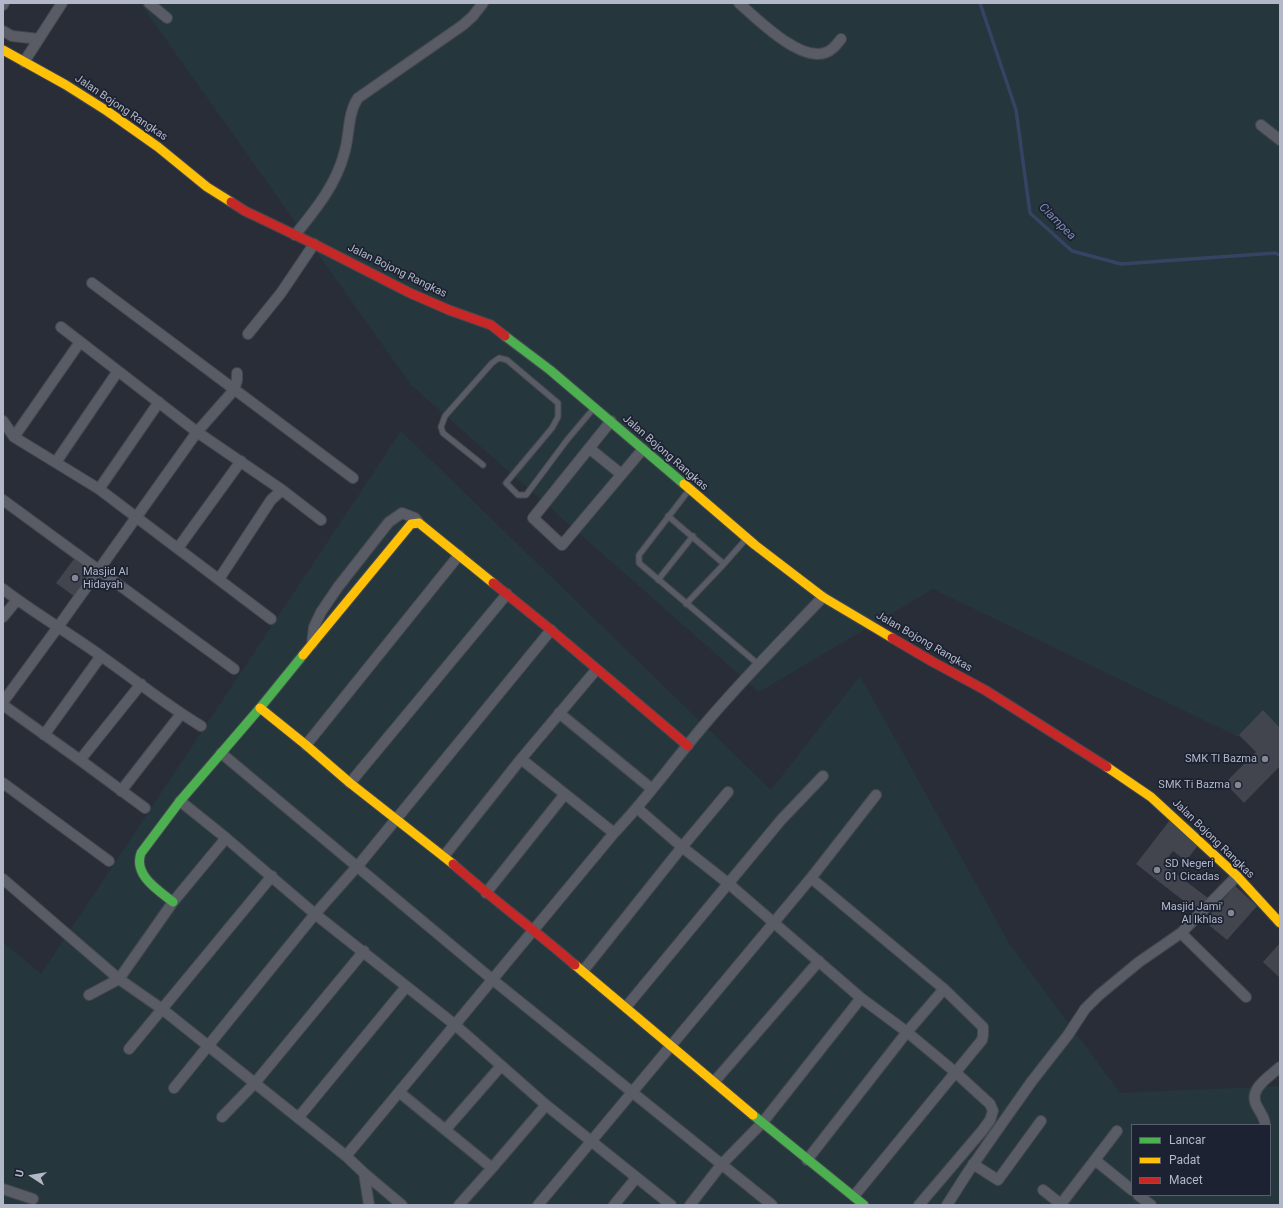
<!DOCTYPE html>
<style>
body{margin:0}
#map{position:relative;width:1283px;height:1208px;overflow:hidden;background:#292d37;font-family:Roboto,sans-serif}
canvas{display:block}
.frame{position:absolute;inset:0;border:4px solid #b3b8c8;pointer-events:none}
.legend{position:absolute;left:1131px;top:1124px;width:140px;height:72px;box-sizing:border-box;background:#1c2232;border:1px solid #585e6e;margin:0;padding:5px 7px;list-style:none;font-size:12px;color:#b3b8c8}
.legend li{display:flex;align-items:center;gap:8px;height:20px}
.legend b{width:20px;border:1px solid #585e6e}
.north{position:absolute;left:12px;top:1156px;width:40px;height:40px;-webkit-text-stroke:3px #1c2232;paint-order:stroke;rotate:282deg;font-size:11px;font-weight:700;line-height:16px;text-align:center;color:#b3b8c8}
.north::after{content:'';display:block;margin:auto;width:14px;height:18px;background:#b3b8c8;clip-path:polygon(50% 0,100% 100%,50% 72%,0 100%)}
</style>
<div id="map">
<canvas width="1283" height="1208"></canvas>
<div class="frame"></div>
<ul class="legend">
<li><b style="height:5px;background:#4caf50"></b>Lancar</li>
<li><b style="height:5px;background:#ffc107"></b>Padat</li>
<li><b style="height:5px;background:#c62828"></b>Macet</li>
</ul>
<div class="north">U</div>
</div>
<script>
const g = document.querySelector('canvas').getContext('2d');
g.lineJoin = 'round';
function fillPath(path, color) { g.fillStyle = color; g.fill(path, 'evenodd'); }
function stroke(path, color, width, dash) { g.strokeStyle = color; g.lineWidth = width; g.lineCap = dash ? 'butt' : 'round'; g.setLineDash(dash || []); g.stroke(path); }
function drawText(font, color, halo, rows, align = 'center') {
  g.font = font + ' Roboto,sans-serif'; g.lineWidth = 3.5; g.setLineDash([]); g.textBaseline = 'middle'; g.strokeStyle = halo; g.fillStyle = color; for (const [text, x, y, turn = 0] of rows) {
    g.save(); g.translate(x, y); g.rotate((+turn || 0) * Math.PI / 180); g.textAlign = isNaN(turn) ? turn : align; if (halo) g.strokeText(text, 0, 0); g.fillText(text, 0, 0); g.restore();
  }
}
const green = new Path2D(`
 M140,3H1280V757L933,589L759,692L411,385Z
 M401,431L771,790L860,676L1009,943L1120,1093L1280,1086V1205H3V942L41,974ZM1132,1125H1270V1195H1132Z`);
const stream = new Path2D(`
 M980,3L1016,110L1030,213L1072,251L1121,264L1275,253L1280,255`);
const building = new Path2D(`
 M74,559L93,573L75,597L56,583Z
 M1263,710L1280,728V766L1244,803L1225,783L1256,752L1239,735Z
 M1170,820L1199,844L1186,861L1173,851L1163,864L1208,898L1198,912L1136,864Z
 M1235,886L1257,906L1227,940L1204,921Z
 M1280,943V975L1279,977L1263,962Z`);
const lane = new Path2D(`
 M483,465L443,433L441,427L445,416L492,363L499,358L507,360L558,403V417L552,428L506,483L518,495H526L567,440L594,408
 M689,490L639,555V563L758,664
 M668,516L724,564L686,604
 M724,564L746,539
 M658,580L693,536`);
const street = new Path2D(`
 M149,3L167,18
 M739,3C757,19 802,64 827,52C833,50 837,44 841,39
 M3,5L4,3
 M3,31L12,36L39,39
 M24,62L62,3
 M1261,125L1280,140
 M295,235C315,210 336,185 344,154C350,136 347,114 358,98L463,25L473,16L483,3
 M92,283L353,478
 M61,327L197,432L282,490L271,500L219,579
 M248,334L281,293L314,244
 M3,421L14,437L99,489L271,619
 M611,421L533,518L562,545L643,449
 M14,437L80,342
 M589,448L621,474
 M56,462L118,371
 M99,489L159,402
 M282,490L321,520
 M3,500L234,669
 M178,548L241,461
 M3,589C34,613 69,633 101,656C134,679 166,705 201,726
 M3,617L17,600
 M312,644L314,627L321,612L338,587L389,522L402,513L415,518L419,523
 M3,702L58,627L197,432L234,390L237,380V373
 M3,705L80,760L145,808
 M559,713L652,789
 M44,735L101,656
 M306,745L459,555
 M221,753L493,980L772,1205
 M521,759L614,833
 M80,760L141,684
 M3,783L109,861
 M350,783L507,594
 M121,791L181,714
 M180,801L226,838L315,914L454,1024L546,1105L671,1205
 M637,808L682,847L729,884L861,998L907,1032L955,1072L990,1104L993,1111L990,1120L982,1131L919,1205
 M444,856L521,759L596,670
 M811,878L944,989L983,1027V1035L982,1040L854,1196
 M3,879L119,979L162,1009L346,1156L364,1173L369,1205
 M486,893L565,794
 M1181,933L1246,997
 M583,971L682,847L728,792
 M89,995L119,979L173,902L226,838
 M626,1007L781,820L823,776
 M129,1049L272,876
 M714,1082L819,961
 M174,1088L315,914L361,862L551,630
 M399,1092L492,1168L459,1205
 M222,1117L254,1084L364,951
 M298,1118L406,987
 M1265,1125C1265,1118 1261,1114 1258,1108C1246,1090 1268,1078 1280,1067
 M446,1129L501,1066
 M346,1156L614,833C647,799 674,760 705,724C742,680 783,639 823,597
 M807,1160L907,1032L944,989
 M1095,1160L1132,1190
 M973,1164L998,1180L1041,1121
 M492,1168L546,1105
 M364,1173L402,1205
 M3,1189L33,1199
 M1043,1190L1062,1205
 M1138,1195L1151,1205
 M1061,1204L1117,1131
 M538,1205L811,878L876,795
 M614,1205L636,1178
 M690,1205L721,1165L763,1122L861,998
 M947,1205L968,1172L1003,1122L1032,1081L1068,1035L1085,1009L1099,995L1139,962L1181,933L1237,876`);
const fast = new Path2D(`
 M505,336L550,370L684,484
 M173,902C158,890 133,875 141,853L180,801L260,708L303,655
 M753,1115L864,1205`);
const slow = new Path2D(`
 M3,50L66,85L107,111L158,147L207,187L231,202
 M684,484L755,545L823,597L892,638
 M303,655L411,524L419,523L493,583
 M260,708L306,745L350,783L453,864
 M1107,767L1151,797L1237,876L1280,923
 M575,965L753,1115`);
const jam = new Path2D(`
 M231,202L245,211L314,244L410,293L449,310L491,325L505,336
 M493,583L551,630L688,746
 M892,638L933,662L985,690L1107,767
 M453,864C492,899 535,930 575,965`);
const markers = [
 [75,578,4,"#838795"],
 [1265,759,4,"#838795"],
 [1238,785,4,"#838795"],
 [1157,870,4,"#838795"],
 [1231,913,4,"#838795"]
];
const streetNames = [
 ["Jalan Bojong Rangkas",121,108,34],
 ["Jalan Bojong Rangkas",397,271,26],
 ["Jalan Bojong Rangkas",665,453,41],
 ["Jalan Bojong Rangkas",924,642,30],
 ["Jalan Bojong Rangkas",1213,839,44]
];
const poiNames = [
 ["Masjid Al",83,572,"left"],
 ["Hidayah",83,585,"left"],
 ["SMK TI Bazma",1257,759],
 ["SMK Ti Bazma",1230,785],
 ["SD Negeri",1165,864,"left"],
 ["01 Cicadas",1165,877,"left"],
 ["Masjid Jami'",1223,907],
 ["Al Ikhlas",1223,920]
];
const waterNames = [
 ["Ciampea",1057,222,45]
];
fillPath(green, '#26363d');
stroke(stream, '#374362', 3.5);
fillPath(building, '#42454e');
stroke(lane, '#454850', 7);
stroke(street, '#454850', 12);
stroke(fast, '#454850', 11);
stroke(slow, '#454850', 11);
stroke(jam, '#454850', 11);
stroke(lane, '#595c65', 5);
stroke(street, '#595c65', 10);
stroke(fast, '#4caf50', 9);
stroke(slow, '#ffc107', 9);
stroke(jam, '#c62828', 9);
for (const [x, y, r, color] of markers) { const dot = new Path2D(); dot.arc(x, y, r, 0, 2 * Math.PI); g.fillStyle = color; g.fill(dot); stroke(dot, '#1c2232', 1.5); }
drawText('11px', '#b3b8c8', '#1c2232', streetNames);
drawText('11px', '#b3b8c8', '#1c2232', poiNames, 'right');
drawText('italic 12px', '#7a89b0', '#1c2232', waterNames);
</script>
